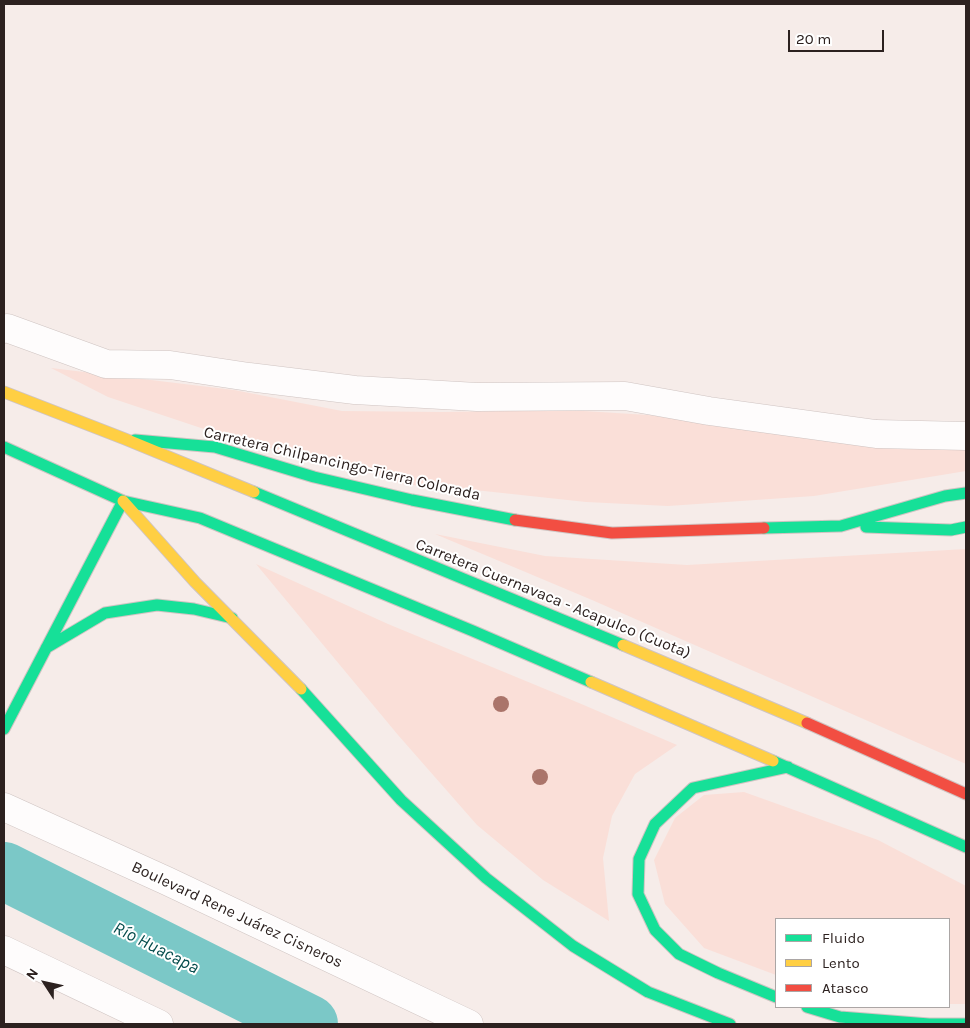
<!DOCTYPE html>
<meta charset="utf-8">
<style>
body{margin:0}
#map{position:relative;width:970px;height:1028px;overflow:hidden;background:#f6ece9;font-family:Karla,sans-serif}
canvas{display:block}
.frame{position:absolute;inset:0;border:5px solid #2c211f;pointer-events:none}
.legend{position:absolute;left:775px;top:918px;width:175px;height:90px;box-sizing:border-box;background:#fff;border:1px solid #aba6a5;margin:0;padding:6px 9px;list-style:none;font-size:15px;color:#2c211f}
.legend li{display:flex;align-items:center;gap:10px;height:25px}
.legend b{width:25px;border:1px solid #aba6a5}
.north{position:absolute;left:20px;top:958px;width:50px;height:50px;-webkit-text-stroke:4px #fff;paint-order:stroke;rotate:305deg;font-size:14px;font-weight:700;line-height:20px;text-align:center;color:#2c211f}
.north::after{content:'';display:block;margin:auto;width:18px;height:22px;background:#2c211f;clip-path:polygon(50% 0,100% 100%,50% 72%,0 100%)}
.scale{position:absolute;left:788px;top:30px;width:96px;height:22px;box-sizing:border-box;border:2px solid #2c211f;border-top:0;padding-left:6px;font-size:15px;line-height:18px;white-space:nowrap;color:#2c211f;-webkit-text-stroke:4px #fff;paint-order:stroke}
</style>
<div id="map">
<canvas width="970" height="1028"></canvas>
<div class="frame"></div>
<ul class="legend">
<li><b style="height:6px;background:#16e098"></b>Fluido</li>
<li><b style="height:6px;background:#ffcf43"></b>Lento</li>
<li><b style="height:6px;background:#f24e42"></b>Atasco</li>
</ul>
<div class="north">N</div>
<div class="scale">20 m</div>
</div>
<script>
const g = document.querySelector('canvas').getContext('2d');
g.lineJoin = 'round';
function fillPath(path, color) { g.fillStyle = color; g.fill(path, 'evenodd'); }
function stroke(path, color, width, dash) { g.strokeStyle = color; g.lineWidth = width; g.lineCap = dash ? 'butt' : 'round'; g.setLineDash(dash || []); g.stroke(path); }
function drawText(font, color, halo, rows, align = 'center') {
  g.font = font + ' Karla,sans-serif'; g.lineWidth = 4; g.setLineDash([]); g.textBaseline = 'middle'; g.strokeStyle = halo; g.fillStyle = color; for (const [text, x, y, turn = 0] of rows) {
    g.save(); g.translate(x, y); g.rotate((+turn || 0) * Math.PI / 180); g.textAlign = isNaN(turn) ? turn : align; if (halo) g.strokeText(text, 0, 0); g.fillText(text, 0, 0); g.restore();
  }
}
const green = new Path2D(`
 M51,368L234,390L342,411L442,412L568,410L648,415L814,436L966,444V471L814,496L668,506L586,502L484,491L401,484L357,466L246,443L108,397Z
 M435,534L545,556L687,565L966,549V764L592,600Z
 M256,564L388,624L579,703L677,745L635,774L612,816L603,858L609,921L543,880L477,825L398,735Z
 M744,792L878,840L966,886V1004H949V919H776V975L704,948L665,904L654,860L675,818L704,795Z`);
const river = new Path2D(`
 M4,871L309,1024`);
const street = new Path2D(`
 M4,329L7,328L106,364L170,365L249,377L355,390L477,397L625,396L709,411L876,434L966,436
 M4,807L167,881L469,1024
 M4,950L159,1024`);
const fast = new Path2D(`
 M135,440L215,447L314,477L412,500L515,520
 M4,447L123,501L200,518L473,631L591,682
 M254,492L623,645
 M866,527L951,530L966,527
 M764,528L841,526L945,496L966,493
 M46,648L105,613L157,605L194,609L232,618
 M301,689L401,800L486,878L573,946L648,992L730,1024
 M4,729L123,501
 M773,761L966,847
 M776,997L718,973L679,954L655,930L638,894L639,859L655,824L693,788L788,767
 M807,1007L840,1017L929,1024H966`);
const slow = new Path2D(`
 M4,392L125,439L254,492
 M123,501L195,582L301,689
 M623,645L807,723
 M591,682L773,761`);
const jam = new Path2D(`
 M515,520L612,533L764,528
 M807,723L966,794`);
const trees = [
 [501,704],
 [540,777]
];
const streetNames = [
 ["Carretera Chilpancingo-Tierra Colorada",342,464,13],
 ["Carretera Cuernavaca - Acapulco (Cuota)",553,599,22],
 ["Boulevard Rene Juárez Cisneros",237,915,25]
];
const waterNames = [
 ["Río Huacapa",156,948,27]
];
fillPath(green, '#fadfd8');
stroke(river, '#7bc8c7', 58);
stroke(street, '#cfc4c2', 29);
stroke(fast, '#cfc4c2', 13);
stroke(slow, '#cfc4c2', 13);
stroke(jam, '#cfc4c2', 13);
stroke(street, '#fefcfc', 28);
stroke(fast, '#16e098', 11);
stroke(slow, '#ffcf43', 11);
stroke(jam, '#f24e42', 11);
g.fillStyle = '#aa746a';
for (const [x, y] of trees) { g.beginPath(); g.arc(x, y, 8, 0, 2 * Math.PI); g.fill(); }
drawText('16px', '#2c211f', '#fff', streetNames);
drawText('italic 18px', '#064d4d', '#fff', waterNames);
</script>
